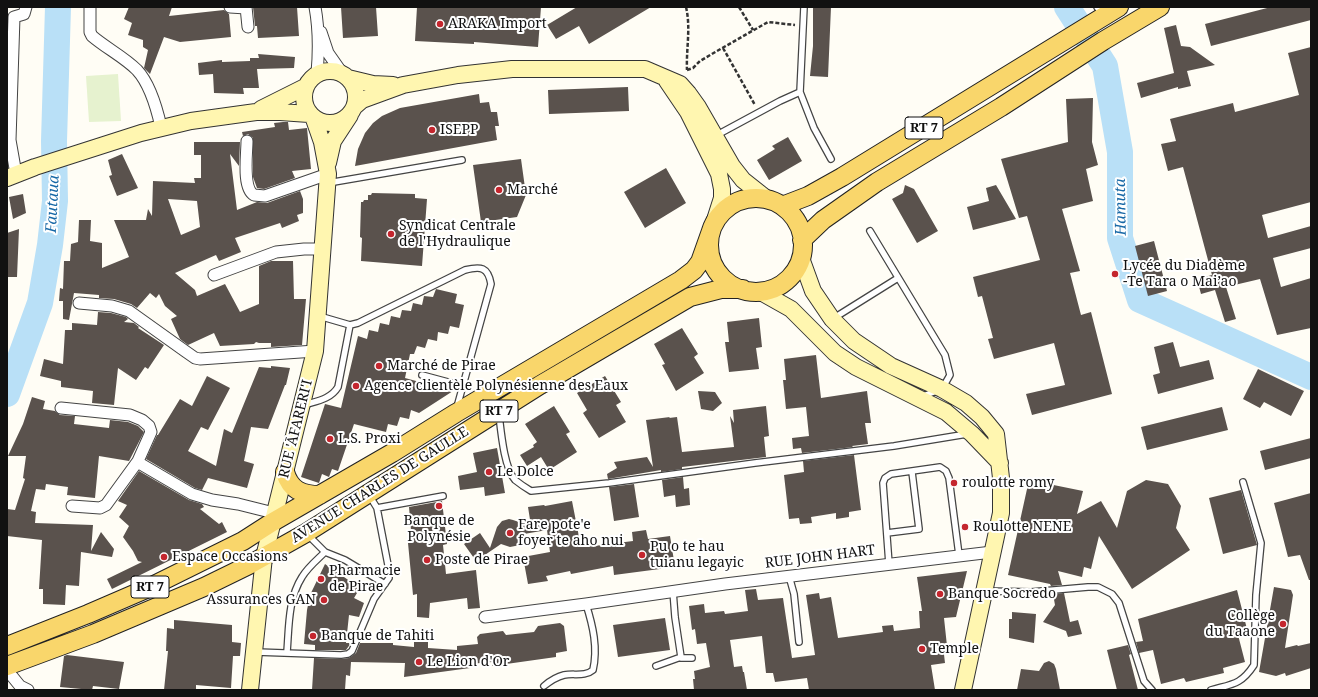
<!DOCTYPE html>
<meta charset="utf-8">
<style>
body{margin:0}
#map{position:relative;width:1318px;height:697px;overflow:hidden;background:#fffdf5;font-family:"Noto Serif",serif}
canvas{display:block}
.frame{position:absolute;inset:0;border:8px solid #111;pointer-events:none}
</style>
<div id="map">
<canvas width="1318" height="697"></canvas>
<div class="frame"></div>
</div>
<script>
const g = document.querySelector('canvas').getContext('2d');
g.lineJoin = 'round';
function fillPath(path, color) { g.fillStyle = color; g.fill(path, 'evenodd'); }
function stroke(path, color, width, dash) { g.strokeStyle = color; g.lineWidth = width; g.lineCap = dash ? 'butt' : 'round'; g.setLineDash(dash || []); g.stroke(path); }
function drawText(font, color, halo, rows, align = 'center') {
  g.font = font + ' "Noto Serif",serif'; g.lineWidth = 4; g.setLineDash([]); g.textBaseline = 'middle'; g.strokeStyle = halo; g.fillStyle = color; for (const [text, x, y, turn = 0] of rows) {
    g.save(); g.translate(x, y); g.rotate((+turn || 0) * Math.PI / 180); g.textAlign = isNaN(turn) ? turn : align; if (halo) g.strokeText(text, 0, 0); g.fillText(text, 0, 0); g.restore();
  }
}
const pitch = new Path2D(`
 M118,74L121,121L89,122L86,76Z`);
const river = new Path2D(`
 M1067,7L1105,66L1120,152V238L1140,300L1311,377
 M7,394L40,303L50,245L55,201L54,141L58,7`);
const building = new Path2D(`
 M129,7H172L169,16L224,10L229,14L231,37L180,42L164,37L150,74L144,68L148,50L143,47V40L128,35L132,23L124,19Z
 M253,7H297L299,36L258,38L257,26H255Z
 M341,7H376L378,36L343,38Z
 M417,7H541L538,47L474,42V44L415,41Z
 M577,7H651L589,44L579,26L556,39L547,25Z
 M813,7H831L828,77L810,76L813,46Z
 M1271,7H1311V20L1211,46L1205,24Z
 M1176,25L1181,46L1190,47L1215,65L1187,71L1191,86L1178,89V87L1141,98L1137,83L1174,73L1164,28Z
 M1311,47V202L1262,215L1268,238L1311,226V248L1273,258L1281,287L1311,278V328L1277,335L1260,279L1226,287L1236,319L1225,322L1215,290L1201,294L1197,279L1212,275L1183,167L1168,171L1161,144L1176,141L1170,119L1233,103L1235,112L1299,95L1288,53Z
 M258,54L295,57L294,68L257,69L259,88H243L244,94L214,93L213,74L199,75L198,63L222,60V62L250,61V58H259Z
 M628,87L629,111L549,114L548,90Z
 M479,94L480,103L489,102L491,112H497L499,126H495L497,140L355,166L358,149L365,133L373,123L382,116L400,108Z
 M1093,98L1092,142L1098,165L1086,169L1093,201L1062,209L1080,271L1070,273L1081,315L1091,312L1112,394L1032,415L1026,394L1065,385L1054,343L994,359L988,339L993,338L982,296L978,297L973,277L1040,260L1027,216L1019,218L1001,159L1068,142L1066,99Z
 M283,122H288L289,130L307,128L311,169L292,171L295,178L264,189L257,188L253,177V138L248,134L243,136L242,132L275,127L274,123Z
 M788,137L802,161L769,180L757,160L775,149L772,146Z
 M194,142H240L239,166L230,154L237,210L257,202L267,203L300,191L303,199V213L297,215L299,221L282,228L280,223L235,238L241,252L219,261L216,255L175,273L195,290L197,296L225,284L240,312L259,304V266L271,261H293L294,299H306L302,345L271,347V343H259L256,342L254,344L220,346L214,333L188,345L180,339L171,319L177,316L165,306L159,294L156,298L150,293L137,308L131,304L114,299L99,298V295L74,293L69,320L63,319V301H59L60,288L63,289L64,261H70L71,244L78,242L79,220H91L90,241L102,243V268L129,257L114,220H146L148,209L152,216L153,181L195,183L194,178H201V155H194ZM168,199L197,201L200,227L181,235Z
 M122,154L138,188L117,196L109,176L112,175L108,160Z
 M521,159L526,195L517,217L481,222L473,165Z
 M666,168L686,203L645,228L624,192Z
 M905,185L914,189L938,231L917,243L892,199L903,193Z
 M996,185L1016,219L973,230L967,207L989,201L986,188Z
 M372,193L415,194V198L427,199L422,266L361,261L362,238L360,237L361,202H363L364,200H368V195H371Z
 M23,194L26,213L13,219L9,197Z
 M19,229L17,277H7V233Z
 M1154,241L1167,291L1148,296L1135,246Z
 M436,289L457,294L455,303L464,305L459,328L450,326L448,334L438,332L437,341L428,339L425,348L417,346L414,354H410L405,378L453,391L419,413L411,410L409,419L400,417L397,426L388,424L386,432L354,424L338,471L332,469L329,477L322,474L319,483L301,477L325,404L341,408L358,336L367,339L369,330L378,332L380,323L389,325L391,316L400,318L402,310L411,311L413,303L422,305L424,296L433,297Z
 M98,312L111,313L126,317L128,319L124,322L134,323L139,327L138,328L164,345L148,369L145,367L136,380L118,368L114,405L92,403L93,391L61,387V381L40,376L44,359L63,364L65,330H72V323L97,325Z
 M759,318L762,347L756,348L759,369L729,372L725,342H729L727,322Z
 M682,328L698,354L694,357L704,373L676,391L662,365L665,364L654,344Z
 M1173,342L1180,367L1209,360L1214,379L1158,394L1153,375L1160,373L1154,347Z
 M816,355L821,398L867,391L871,423H865L868,444L852,446L853,447L802,453L801,448L793,449L792,438L809,436L806,407L786,409L783,380H786L784,359Z
 M271,366L290,368L286,385H285L268,429L251,427L244,461L254,464L247,488L208,478L202,490L195,488L146,459L157,435H158L180,399L192,406L207,376L230,388L208,430L201,427L188,451L216,466L224,429L232,433L259,367L271,368Z
 M1258,369L1304,391L1291,416L1264,402L1260,408L1243,399Z
 M605,376L621,402L616,405L626,422L599,438L583,413L587,410L577,393Z
 M698,391L715,392L722,403L713,411L701,409Z
 M32,397L45,401L43,409L55,411L60,415L75,416L74,424L109,428L110,420L128,422L138,426L144,432L129,461L99,456L95,498L67,495L68,487L46,484L45,490L36,489L31,511L36,512L35,523L93,525L91,551L101,532L114,549L112,557L81,552L79,586L66,585L65,605L43,604V589H39L42,540L7,536V509L15,510L25,479L23,478L26,456H8L23,424Z
 M554,406L570,432L566,434L577,452L549,470L541,457L527,466L520,455L534,447L533,445L537,442L525,424Z
 M766,406L769,436L764,437L766,457L682,467V469L661,472V470L608,479L607,474L617,468L614,462L647,457L653,467L646,420L670,417L669,418L677,417L682,452L734,447L730,416L734,423L733,410Z
 M1222,407L1228,430L1147,450L1141,427Z
 M1311,438V458L1265,470L1260,451Z
 M497,448L505,493L485,496L484,487L460,490L458,476L477,472L473,453Z
 M854,455L861,510L849,512V517L836,519V513L811,517L812,523L800,524L799,518L789,519L784,475L804,472L803,461Z
 M139,471L189,500L202,504L204,507L200,509L219,524L222,522L227,532L112,589L107,579L142,562L138,561L133,551L123,537L129,526L119,517L127,505L118,501Z
 M683,477L684,489L689,488L690,505L676,507L675,495L664,497L662,480Z
 M1029,480L1083,491L1077,514L1101,501L1117,528L1127,491L1146,480L1168,484L1181,506L1176,528L1190,550L1132,589L1099,536L1091,569L1084,567L1082,577L1058,571L1062,585L1051,586L1050,584L1008,575Z
 M634,484L639,517L614,521L609,487Z
 M1241,490L1257,545L1223,554L1209,498Z
 M1311,493V580H1309L1300,555L1288,557L1274,503Z
 M442,501L447,544L443,545L446,574L476,570L480,608L468,609L467,598L430,603L429,618L417,617V594L413,595L408,543L412,542L409,507Z
 M572,501L580,542L593,540L594,546L633,541L632,532L646,530L648,539L670,536L675,567L614,575L613,566L571,574L570,571L546,576L548,581L528,584L523,557L550,552L547,530L524,534L520,545L510,547L501,544L476,561L464,544L480,533L490,548L497,527L502,521L509,519L513,520L531,526L528,507L544,505L545,506Z
 M325,564L360,588L354,598L364,603L359,617L349,615L346,643H351L346,650H315V645L304,644L307,610L310,595Z
 M967,571L956,617L944,618L947,646H943L945,663L931,665L935,690H809L807,678L775,682L773,673H766L762,636L730,640L734,667L742,666L743,672H744L747,690H694L693,679H695L694,671L710,667L706,643L697,644L695,629L692,630L689,606L704,604L705,613L724,611L725,614L748,611L745,590L756,589L758,600L783,598L792,658L815,655L806,595L819,593L820,599L831,597L838,638L883,632L882,626L893,625L894,631L920,628L919,611H922L917,577Z
 M1274,587L1291,590L1293,595L1285,648L1297,645L1298,646L1311,643V668L1286,676L1285,673L1276,676L1259,672Z
 M1237,590L1247,629L1237,631L1245,662L1223,668L1224,673L1186,682L1184,678L1161,684L1153,650L1139,653L1136,642L1143,641L1138,619Z
 M1064,593L1070,622L1078,620L1082,634L1068,637L1066,631L1043,622L1055,605L1053,594Z
 M1012,612L1036,614L1034,643L1009,638V619H1012Z
 M665,618L670,650L618,657L613,625Z
 M174,620L232,625V642L241,643L240,656H233L231,688L196,685V690H164L168,651H166L167,628L174,629Z
 M560,623L564,626L567,651L556,653V657L492,666V662L469,664L470,668L404,677L405,663L351,662L350,676L346,675L345,690H312L314,658L341,659L349,658L356,653L360,643H393V645L414,647V642H428V648L457,650V646L478,644L477,637L480,634L503,631L506,635L534,632L538,626Z
 M1128,645L1131,654L1129,655L1138,690H1117L1107,650Z
 M67,655L124,662L119,689L93,686L92,690L60,687L64,656Z
 M1049,661L1054,664L1056,669L1060,690H1017L1021,669L1039,671L1044,663Z`);
const path = new Path2D(`
 M686,7C691,28 686,49 687,70
 M739,7L753,30
 M723,48L755,105
 M687,70L693,68L700,61L717,51L768,22L795,25`);
const service = new Path2D(`
 M804,7L800,92L814,128L831,159
 M1097,7L1103,15
 M717,135L780,101L800,92
 M328,183L462,160
 M870,231L945,355L950,375L942,389L923,396
 M319,316L350,325L358,323L465,270C481,266 488,267 491,284L457,407
 M834,318L898,278
 M422,375L463,386
 M304,405C317,401 331,399 338,387L350,325
 M499,415C501,431 504,468 515,480C520,484 526,488 531,491L609,483L755,463L894,446L967,434
 M377,508L443,496
 M887,533L919,529L912,472
 M308,535L325,552L345,560L385,584
 M889,564L883,483L885,478L891,474L940,467L946,471L949,478L959,555
 M789,576L794,594L799,642
 M986,591L1031,592L1088,587H1098L1112,594L1119,603L1144,681L1152,690
 M256,652L341,655L348,654L352,651L374,599L389,578L388,565L377,508L369,495
 M287,652C289,627 288,599 302,577C308,567 317,560 325,552
 M681,658H692
 M656,666L681,657L675,617L673,591
 M544,686C550,681 556,677 564,675C574,673 585,677 593,670C598,648 593,626 586,604
 M1211,690C1232,684 1241,685 1254,665L1256,595L1261,543L1243,482`);
const minor = new Path2D(`
 M90,7V32L92,36C106,48 124,57 137,70C150,84 157,109 161,127
 M230,7L246,8
 M246,7L248,27
 M315,7C319,29 319,51 317,73
 M321,32L328,53L342,73
 M247,141C247,154 242,188 254,195L265,196L328,174
 M16,174L10,140L14,17L24,14L26,7
 M214,275L276,252L304,249H323
 M79,303L112,306L129,311L185,351L195,358L200,359L315,351
 M61,408L130,415L142,420L149,426L151,432L138,461L139,463L192,494L212,500L238,504L274,513
 M72,506L100,508L106,505L138,461
 M485,617L586,604L725,584L992,552
 M7,670L20,686L28,690`);
const secondary = new Path2D(`
 M304 97a26 26 0 1 1 52 0a26 26 0 1 1-52 0Z
 M348,78L373,84L393,85
 M667,81L688,112L719,174L722,189V198L715,220
 M354,107L362,100L403,85L458,75L512,69H645L680,84L688,93L698,107L732,166L743,180L767,199
 M261,109L305,87
 M328,163L333,141L350,115
 M7,178L35,167L141,133L191,121L256,112H280L309,114
 M801,258L813,291L832,319L854,341L891,366L942,389L966,403L982,417L996,434L1001,478V513L963,690
 M759,291L791,309L835,353L856,367L946,412L972,434L1000,463
 M250,690L264,557L315,351L328,174L322,142L314,119`);
const primary = new Path2D(`
 M709 245a47 47 0 1 1 94 0a47 47 0 1 1-94 0Z
 M782,206L808,196L842,177L1119,7
 M802,240L823,220L877,182L1001,107L1103,41L1160,7
 M285,472C290,490 302,495 320,495
 M7,646L88,614L146,589L243,541L271,523L392,453L456,413L681,280L694,270L700,262L711,231
 M7,666L93,634L204,587L249,565L306,533L540,385L690,297L721,289H743`);
const markers = [
 [440,24,4,"#c4262e"],
 [432,130,4,"#c4262e"],
 [499,190,4,"#c4262e"],
 [391,234,4,"#c4262e"],
 [1115,274,4,"#c4262e"],
 [379,366,4,"#c4262e"],
 [356,386,4,"#c4262e"],
 [330,439,4,"#c4262e"],
 [489,472,4,"#c4262e"],
 [954,483,4,"#c4262e"],
 [439,506,4,"#c4262e"],
 [965,527,4,"#c4262e"],
 [510,533,4,"#c4262e"],
 [642,555,4,"#c4262e"],
 [164,557,4,"#c4262e"],
 [427,560,4,"#c4262e"],
 [321,579,4,"#c4262e"],
 [940,594,4,"#c4262e"],
 [324,600,4,"#c4262e"],
 [1283,624,4,"#c4262e"],
 [313,636,4,"#c4262e"],
 [922,649,4,"#c4262e"],
 [419,662,4,"#c4262e"]
];
const shields = [
 [924,128,38],
 [499,411,38],
 [150,587,38]
];
const shieldNames = [
 ["RT 7",924,128],
 ["RT 7",499,411],
 ["RT 7",150,587]
];
const poiNames = [
 ["ARAKA Import",448,24],
 ["ISEPP",440,130],
 ["Marché",507,190],
 ["Syndicat Centrale",399,226],
 ["de l'Hydraulique",399,242],
 ["Lycée du Diadème",1123,266],
 ["-Te Tara o Mai’ao",1123,282],
 ["Marché de Pirae",387,366],
 ["Agence clientèle Polynésienne des Eaux",364,386],
 ["L.S. Proxi",338,439],
 ["Le Dolce",497,472],
 ["roulotte romy",962,483],
 ["Banque de",439,521,"center"],
 ["Polynésie",439,537,"center"],
 ["Fare pote'e",518,525],
 ["foyer te aho nui",518,541],
 ["Roulotte NENE",973,527],
 ["Pu o te hau",650,547],
 ["tuianu legayic",650,563],
 ["Espace Occasions",172,557],
 ["Poste de Pirae",435,560],
 ["Pharmacie",329,571],
 ["de Pirae",329,587],
 ["Banque Socredo",948,594],
 ["Assurances GAN",316,600,"right"],
 ["Collège",1275,616,"right"],
 ["du Taaone",1275,632,"right"],
 ["Banque de Tahiti",321,636],
 ["Temple",930,649],
 ["Le Lion d'Or",427,662]
];
const streetNames = [
 ["RUE 'ĀFARERI'I",296,429,-76],
 ["AVENUE CHARLES DE GAULLE",380,485,-32],
 ["RUE JOHN HART",820,557,-7]
];
const waterNames = [
 ["Fautaua",53,204,-87],
 ["Hamuta",1121,207,-91]
];
fillPath(pitch, '#e6f2cf');
stroke(river, '#b9e0f7', 26);
fillPath(building, '#5a524d');
stroke(service, '#444', 8);
stroke(minor, '#444', 13);
stroke(secondary, '#333', 18);
stroke(primary, '#222', 20);
stroke(path, '#333', 2.5, [4, 2]);
stroke(service, '#fff', 5.5);
stroke(minor, '#fff', 11);
stroke(secondary, '#fff6b0', 16);
stroke(primary, '#f9d66b', 18);
for (const [x, y, r, color] of markers) { const dot = new Path2D(); dot.arc(x, y, r, 0, 2 * Math.PI); g.fillStyle = color; g.fill(dot); stroke(dot, '#fff', 1.5); }
for (const [x, y, w] of shields) { const box = new Path2D(); box.roundRect(x - w / 2, y - 11, w, 22, 3); g.fillStyle = '#fff'; g.fill(box); stroke(box, '#111', 1); }
drawText('bold 13px', '#111', null, shieldNames);
drawText('14px', '#111', '#fff', poiNames, 'left');
drawText('14px', '#111', '#fff', streetNames);
drawText('italic 15px', '#1768a6', '#fff', waterNames);
</script>
